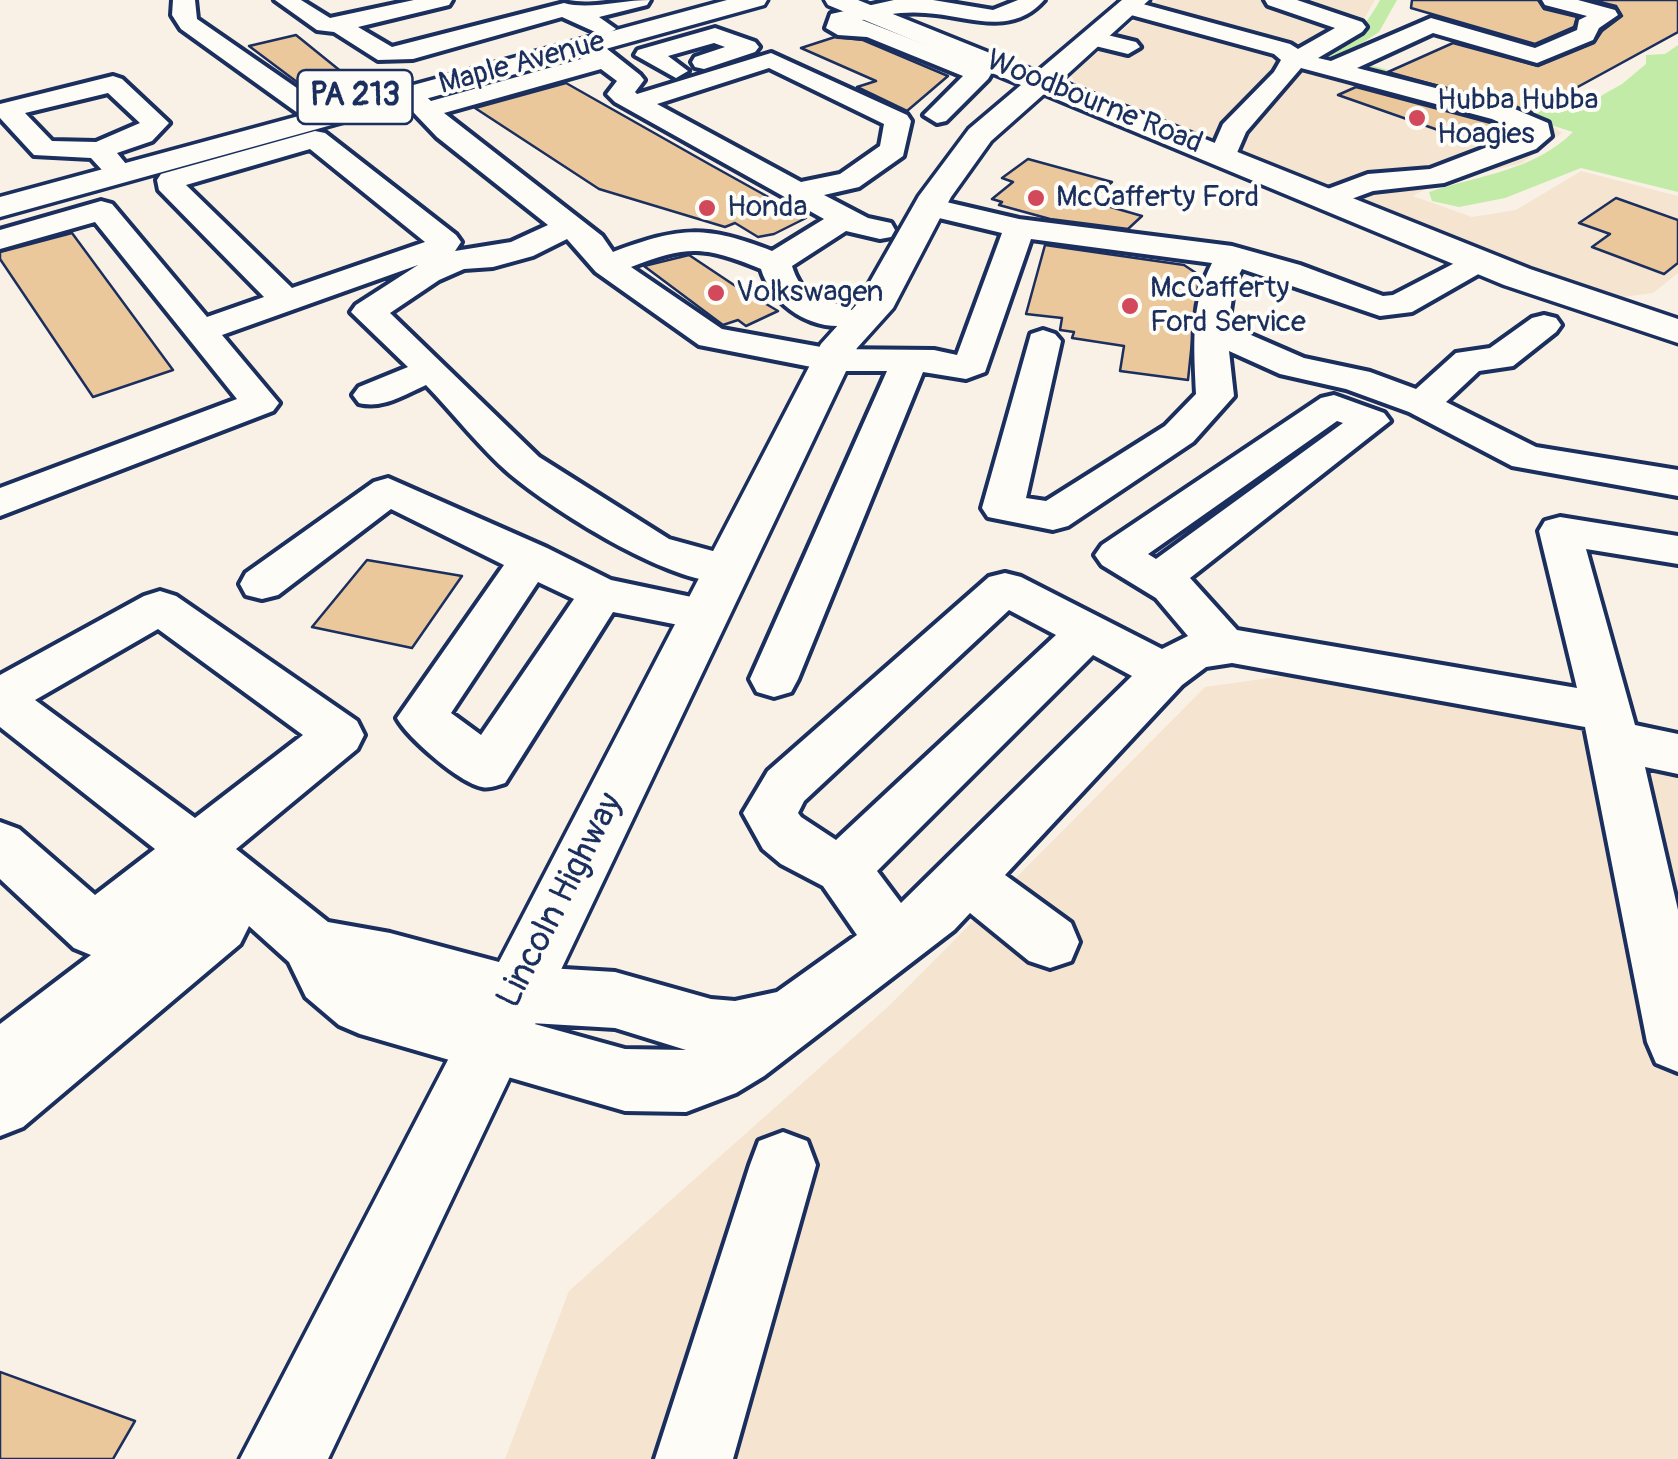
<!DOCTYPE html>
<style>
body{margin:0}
canvas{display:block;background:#f9f1e5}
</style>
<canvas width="1678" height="1459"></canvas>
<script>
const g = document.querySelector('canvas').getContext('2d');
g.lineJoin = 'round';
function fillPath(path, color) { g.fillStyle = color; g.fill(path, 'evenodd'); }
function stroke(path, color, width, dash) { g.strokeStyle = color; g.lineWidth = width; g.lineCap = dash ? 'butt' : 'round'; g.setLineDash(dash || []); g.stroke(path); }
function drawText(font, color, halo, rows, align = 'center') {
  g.font = font + ' Pangolin,sans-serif'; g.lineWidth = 8; g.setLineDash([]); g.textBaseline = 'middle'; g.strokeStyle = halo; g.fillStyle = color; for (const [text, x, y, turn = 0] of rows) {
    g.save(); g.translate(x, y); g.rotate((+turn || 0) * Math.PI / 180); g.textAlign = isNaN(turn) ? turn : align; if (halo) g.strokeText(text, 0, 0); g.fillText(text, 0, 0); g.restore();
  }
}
const built = new Path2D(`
 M1157,0H1375L1365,17L1337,42L1311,56L1551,125L1562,133L1522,163L1431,186L1413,196L1472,217L1516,210L1581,171L1678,196V273L1653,293L1608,299L1075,82L1071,76Z
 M1319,671L1678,737V1459H505L569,1291L890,1005L1205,687Z`);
const green = new Path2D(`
 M1380,0H1397L1379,32L1341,57L1533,110L1592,101L1622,84L1646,64V55L1665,54L1678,45V192L1581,168L1505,198L1459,207L1432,201L1429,192C1479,175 1534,171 1573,132L1406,80L1320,59L1317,56C1348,33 1359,39 1380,0Z`);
const building = new Path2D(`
 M1412,0H1538L1544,9L1577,17L1574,27L1535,44L1411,8Z
 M1592,0H1678V32L1532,112L1388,72L1453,43L1538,66L1594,43L1602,31L1622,16L1616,6Z
 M296,35L343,73L301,85L249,46Z
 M835,37L863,40L948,76L907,111L857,87L876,81L801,48Z
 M566,83L709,164L806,218L774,234L758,237L735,223L725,227L599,189L475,108Z
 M1356,87L1491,123L1513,132L1481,145L1338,95Z
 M1028,159L1112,182L1090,201L1142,216L1128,229L1050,219L999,205L1002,202L992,199L1013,182L1002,178Z
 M1616,198L1678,220V263L1664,274L1592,247L1610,234L1579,223Z
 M72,233L173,370L93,397L0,259V252Z
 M1045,245L1184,265L1199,275L1188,380L1120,371L1124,346L1072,338L1074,332L1060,330L1062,318L1026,314Z
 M689,255L734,285L778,311L746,326L738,320L723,325L644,266Z
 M367,560L462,576L412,648L312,627Z
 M0,1372L135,1421L113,1459H0Z`);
const minor = new Path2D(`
 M173,0H195L197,19L320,104L324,110L320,116H302L181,29L172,15Z
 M275,0H301L330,18L414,0H452L449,5L358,27L392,47L564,3C589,10 621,0 650,0L647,5L599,17L616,29L604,36L562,17L413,59L378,60L334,32L317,30Z
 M894,0H933L993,10L1018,0H1044C1011,38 966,15 925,13C904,11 882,15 862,20L988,69L991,74L988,79L946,121L937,123L924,115L963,76L867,37L838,35L826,28L831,14Z
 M1128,0L1290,44L1298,49L1335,28L1268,5L1265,0H1297L1362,22L1366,27L1362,32L1318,58L1331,61L1431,18L1535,48L1577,30L1579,20L1587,16L1545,5L1542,0H1578L1615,10L1618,15L1599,28L1593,40L1537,63L1433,33L1357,68L1510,107L1548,123L1551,136L1536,149L1444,183L1373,191L1327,208L1317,205L1312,199L1317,193L1368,174L1430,169L1524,133L1492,119L1301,68L1246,132L1233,162H1213L1209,156L1223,124L1274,72L1281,60L1274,54L1120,12L1117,7L1120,2Z
 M715,28L755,42L759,47L755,52L704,69L695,67L692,62L695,57L725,47L714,43L668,56L688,71L676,78L635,55L638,50Z
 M1091,31L1136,42L1140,47L1128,54L1083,43L1079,38Z
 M589,39L597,41L640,75L644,80L635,92L637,94L771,53L907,115L911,121L903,156L859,187L824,195L868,218L891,223L895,230L891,237L880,239L846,231L792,266C807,314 842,293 859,317L854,324C815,334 772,306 761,269C704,246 688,245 631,267L722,329L832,349L934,350L957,355L1002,233L918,213L914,207L918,201L929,198L1019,219L1232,246L1300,265L1383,296L1393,295L1478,251L1489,254L1494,261L1489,268L1412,312L1380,316L1242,269L1234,284L1228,325L1304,358L1370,372L1416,389L1456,353L1490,348L1532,318L1544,315L1556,318L1561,325L1556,332L1513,366L1479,371L1446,402L1536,447L1678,470V496L1512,466L1409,412L1346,389L1280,374L1229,351L1234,396L1193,442L1068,526L1053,530L988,517L982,508L1031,334L1043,330L1055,334L1061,341L1026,498L1046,501L1165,426L1196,394C1194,347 1190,305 1212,263L1031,239L985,372L966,379L923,372L798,679L791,692L774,697L757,692L750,679L887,371H832L699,345L596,272L567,239L533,256L493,267L464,269L439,280L390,313L539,457L669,539L742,559L748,570L742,581C686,596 554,511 510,474C480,448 454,414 426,385C404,395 383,409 359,403L353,395L359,387L408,367L351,312L356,305L418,265L222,335L279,403L273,411L0,516V488L237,399L95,222L0,249V230L101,201L112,204L207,317L264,297L159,190L157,180L161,174L315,131L325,133L456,235L461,242L455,251L511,242L548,225L437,137L396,94L409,86L418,89L431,101L588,57L577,46ZM769,68L884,124L880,146L840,174L801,182L657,104ZM601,69L617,81L607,94L615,102L824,219L772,251C705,225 680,227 613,252L602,236L444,113ZM310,149L425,242L292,288L186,185Z
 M113,76L122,79L169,123L152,141L117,153L126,164L122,170H102L91,158L34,155L0,118V104ZM108,93L140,123L96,142L52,141L25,113Z
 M1334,395L1384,413L1390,421L1190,578L1237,630L1577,688L1539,531L1545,521L1560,517L1678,536V564L1586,549L1635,725L1678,734V774L1645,767L1678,910V1072L1656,1063L1647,1042L1585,727L1232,663L1206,667L1182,685L1005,875L1071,923L1079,942L1071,961L1050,968L1029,961L970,913L954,930L764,1076L736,1093L686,1112L625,1111L360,1034L339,1025L306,997L289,962L249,926L240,944L23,1127L0,1136V1024L91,955L74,948L0,879V822L19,829L95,895L155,849L0,727V675L144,596L160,591L176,596L357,721L364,735L357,749L236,849L328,922L390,933L514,966L615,972L711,999L735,1001L777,992L857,935L823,886L781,864L763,849L743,813L768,771L989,577L1005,573L1021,577L1162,649L1188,636L1156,598L1102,565L1095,555L1102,545L1321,398ZM1337,421L1343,423L1156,559L1148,554ZM1009,610L1056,635L836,840L801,817L798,813L804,801ZM158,629L303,735L195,818L35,700ZM1093,655L1132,676L901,903L877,871ZM531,1023L615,1028L686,1050L625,1049Z
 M388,478L547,548L611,580L720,603L727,614L720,625L704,630L613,612L505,783C497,785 490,789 482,787C460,783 408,738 397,718L504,565L391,509L278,595L262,599L246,595L240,584L246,573L374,482ZM538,582L574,599L481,735L451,713Z
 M783,1132L807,1141L816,1165L733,1459H655L750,1165L759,1141Z`);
const major = new Path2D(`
 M727,0H767L764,5L0,217V197Z
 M825,0H858L1037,72L1122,0H1149L1060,81L1530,269L1678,319V343L1504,285L1044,94L991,141L951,197L893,308L857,348L328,1459H240L821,344L858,303L919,196L969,129L1021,85L828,5Z`);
const markers = [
 [1417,118,10,"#d1495b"],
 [1036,198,10,"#d1495b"],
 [707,208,10,"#d1495b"],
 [716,293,10,"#d1495b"],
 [1130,306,10,"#d1495b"]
];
const farStreetnames = [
 ["Maple Avenue",522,64,-15],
 ["Woodbourne Road",1094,103,22]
];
const farPoinames = [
 ["Hubba Hubba",1437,101],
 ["Hoagies",1437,135],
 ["McCafferty Ford",1056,198],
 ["Honda",727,208],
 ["McCafferty",1150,289],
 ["Ford Service",1150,323],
 ["Volkswagen",736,293]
];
const shields = [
 [355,97,115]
];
const shieldNames = [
 ["PA 213",355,97]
];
const streetNames = [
 ["Lincoln Highway",561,901,-63]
];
fillPath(built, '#f5e4cf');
fillPath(green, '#c1eba7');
fillPath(building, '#ebc79c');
stroke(building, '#1b2f5e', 2.5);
stroke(minor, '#1b2f5e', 8);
stroke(major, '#1b2f5e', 7);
fillPath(minor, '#fdfcf7');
fillPath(major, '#fdfcf7');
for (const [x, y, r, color] of markers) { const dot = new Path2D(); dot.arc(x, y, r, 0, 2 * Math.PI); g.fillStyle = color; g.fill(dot); stroke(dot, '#fdfcf7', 4); }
drawText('30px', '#1b2f5e', '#fdfcf7', farStreetnames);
drawText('30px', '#1b2f5e', '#fdfcf7', farPoinames, 'left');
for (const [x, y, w] of shields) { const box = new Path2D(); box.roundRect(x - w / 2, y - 27, w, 54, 8); g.fillStyle = '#fdfcf7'; g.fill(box); stroke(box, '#1b2f5e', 2.5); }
drawText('bold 32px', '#1b2f5e', null, shieldNames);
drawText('35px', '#1b2f5e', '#fdfcf7', streetNames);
</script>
